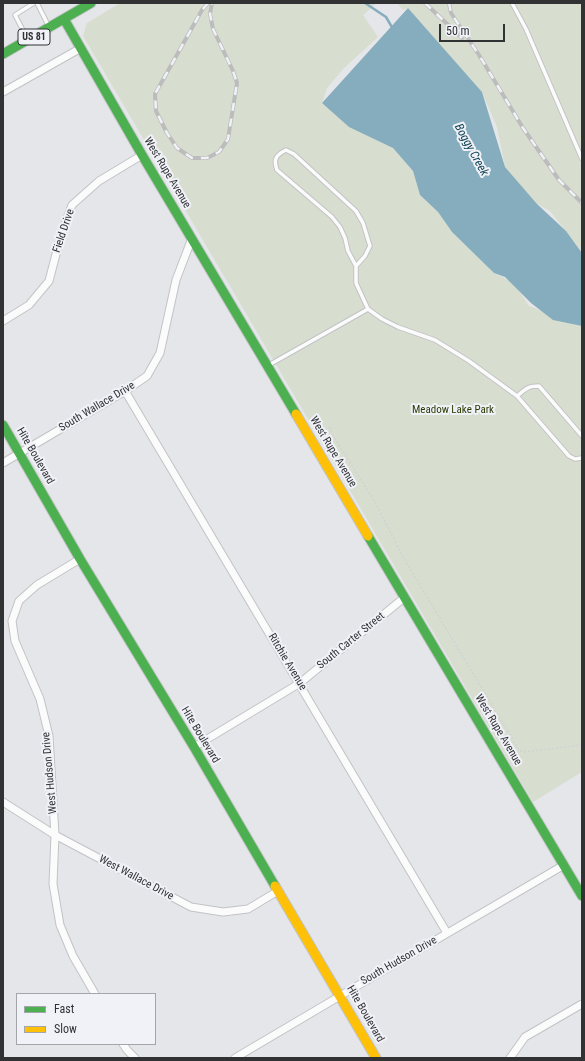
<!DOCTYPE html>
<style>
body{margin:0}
#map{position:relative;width:585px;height:1061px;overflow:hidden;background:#e5e6e9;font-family:"Roboto Condensed",sans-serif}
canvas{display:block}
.frame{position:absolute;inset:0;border:4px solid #313234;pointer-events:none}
.legend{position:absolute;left:16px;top:993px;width:140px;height:52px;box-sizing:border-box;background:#f1f2f8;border:1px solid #a4a5aa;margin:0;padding:5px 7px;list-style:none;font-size:12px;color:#313234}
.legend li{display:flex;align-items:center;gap:8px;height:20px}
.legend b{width:20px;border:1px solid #a4a5aa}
.scale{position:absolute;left:439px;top:24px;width:66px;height:18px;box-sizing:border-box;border:2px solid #313234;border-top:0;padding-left:5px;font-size:12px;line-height:14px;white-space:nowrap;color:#313234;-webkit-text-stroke:3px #f1f2f8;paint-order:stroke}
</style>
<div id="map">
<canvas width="585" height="1061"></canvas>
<div class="frame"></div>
<ul class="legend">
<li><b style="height:5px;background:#4caf50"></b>Fast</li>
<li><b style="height:5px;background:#ffc107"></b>Slow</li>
</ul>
<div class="scale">50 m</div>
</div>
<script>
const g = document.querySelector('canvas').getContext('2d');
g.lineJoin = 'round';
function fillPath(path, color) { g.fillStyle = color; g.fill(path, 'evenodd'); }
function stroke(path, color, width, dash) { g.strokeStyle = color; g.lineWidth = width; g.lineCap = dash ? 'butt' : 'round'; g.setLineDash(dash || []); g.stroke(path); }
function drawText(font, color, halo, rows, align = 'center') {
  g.font = font + ' "Roboto Condensed",sans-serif'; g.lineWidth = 4; g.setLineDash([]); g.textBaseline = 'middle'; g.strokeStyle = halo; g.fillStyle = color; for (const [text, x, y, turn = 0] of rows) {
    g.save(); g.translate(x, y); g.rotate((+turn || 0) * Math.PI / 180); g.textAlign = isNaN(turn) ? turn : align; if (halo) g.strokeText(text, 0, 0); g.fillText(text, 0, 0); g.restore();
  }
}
const green = new Path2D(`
 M120,3H377L363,15L378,37L344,68L327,88L322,103L366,133L393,148L413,171L420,195L438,212L452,232L494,273L514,283L529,306L582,326V772L533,802L83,36L87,23Z
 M397,3H582V252L550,211L537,204L521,187L505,167L497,127L482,92L408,8L403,10Z`);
const water = new Path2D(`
 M408,8L482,92L505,167L537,204L566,231L582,253V326L553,320L531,303L505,277L494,273L452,232L438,212L420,195L413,171L393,148L349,127L322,103Z`);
const stream = new Path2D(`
 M365,3L386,17L393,29`);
const path = new Path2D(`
 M330,427L332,434L375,502L403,557L519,750L524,752L582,745`);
const lane = new Path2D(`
 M37,3L48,25
 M512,3L526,29L582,159
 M27,38L15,15L34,3
 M286,150L294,154L356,211L363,223L370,246L365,256L356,266L348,251L345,238L340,227L332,217L277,170C273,159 276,155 286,150Z
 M356,266V283L368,309
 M269,365L368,309L382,319L398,327L435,340L469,361L517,396L569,456L575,459L582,458
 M517,396C526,389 527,386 539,386L582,436`);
const street = new Path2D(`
 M3,92L81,48
 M3,321L29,305L49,281L61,235L72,205L99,181L142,155
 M125,391L447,933
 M3,463L125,391L147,376L160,353L176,280L192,238
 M80,559L37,585L19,601L12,621L15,641L40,699L49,736L55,835L53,884L60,925L73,956L95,994
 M194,747L300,683L405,597
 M3,802L55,835L191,907L223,912L248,909L278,891
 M123,1044L127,1050L135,1058
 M235,1058L340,996L564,865
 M510,1058L525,1037L582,1004`);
const fast = new Path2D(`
 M64,19L142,155L296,414
 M3,54L91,3
 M3,425L80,559L194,747L275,886
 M368,536L582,896`);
const slow = new Path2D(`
 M296,414L368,536
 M275,886L376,1058`);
const rail = new Path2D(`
 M208,3L202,10L155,94L156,111L167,133L177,148L192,158H207L219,152L228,139L237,83L233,71L213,29L210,14L212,3
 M425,3L462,38
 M449,3L451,13L479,55L523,128L559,180L582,203`);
const shields = [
 [34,37,32]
];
const shieldNames = [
 ["US 81",34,37]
];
const streetNames = [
 ["West Rupe Avenue",167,173,59],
 ["Field Drive",64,231,-71],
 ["South Wallace Drive",97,407,-31],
 ["West Rupe Avenue",333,452,59],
 ["Hite Boulevard",35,456,60],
 ["South Carter Street",351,641,-39],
 ["Ritchie Avenue",287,662,59],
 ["West Rupe Avenue",498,730,59],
 ["Hite Boulevard",200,735,59],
 ["West Hudson Drive",50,773,-95],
 ["West Wallace Drive",136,878,28],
 ["South Hudson Drive",399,961,-30],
 ["Hite Boulevard",365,1014,60]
];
const parkNames = [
 ["Meadow Lake Park",453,410]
];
const waterNames = [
 ["Boggy Creek",471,150,61]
];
fillPath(green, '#d7decf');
fillPath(water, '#85adbd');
stroke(stream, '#85adbd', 2.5);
stroke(lane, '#c2c3c5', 5.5);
stroke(street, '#c2c3c5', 9);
stroke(fast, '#c2c3c5', 11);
stroke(slow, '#c2c3c5', 11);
stroke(path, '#d1d2d3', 1.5, [2, 2]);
stroke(lane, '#fbfbfc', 3.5);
stroke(street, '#fbfbfc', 7);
stroke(fast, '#4caf50', 9);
stroke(slow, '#ffc107', 9);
stroke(rail, '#bcbcbd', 4);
stroke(rail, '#f1f2f8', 2.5, [8]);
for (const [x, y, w] of shields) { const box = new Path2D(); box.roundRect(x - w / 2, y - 8, w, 16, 3); g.fillStyle = '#f1f2f8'; g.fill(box); stroke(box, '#313234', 1); }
drawText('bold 10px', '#313234', null, shieldNames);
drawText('11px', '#313234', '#f1f2f8', streetNames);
drawText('11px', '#2b3b05', '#f1f2f8', parkNames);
drawText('italic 12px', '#124555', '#f1f2f8', waterNames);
</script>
